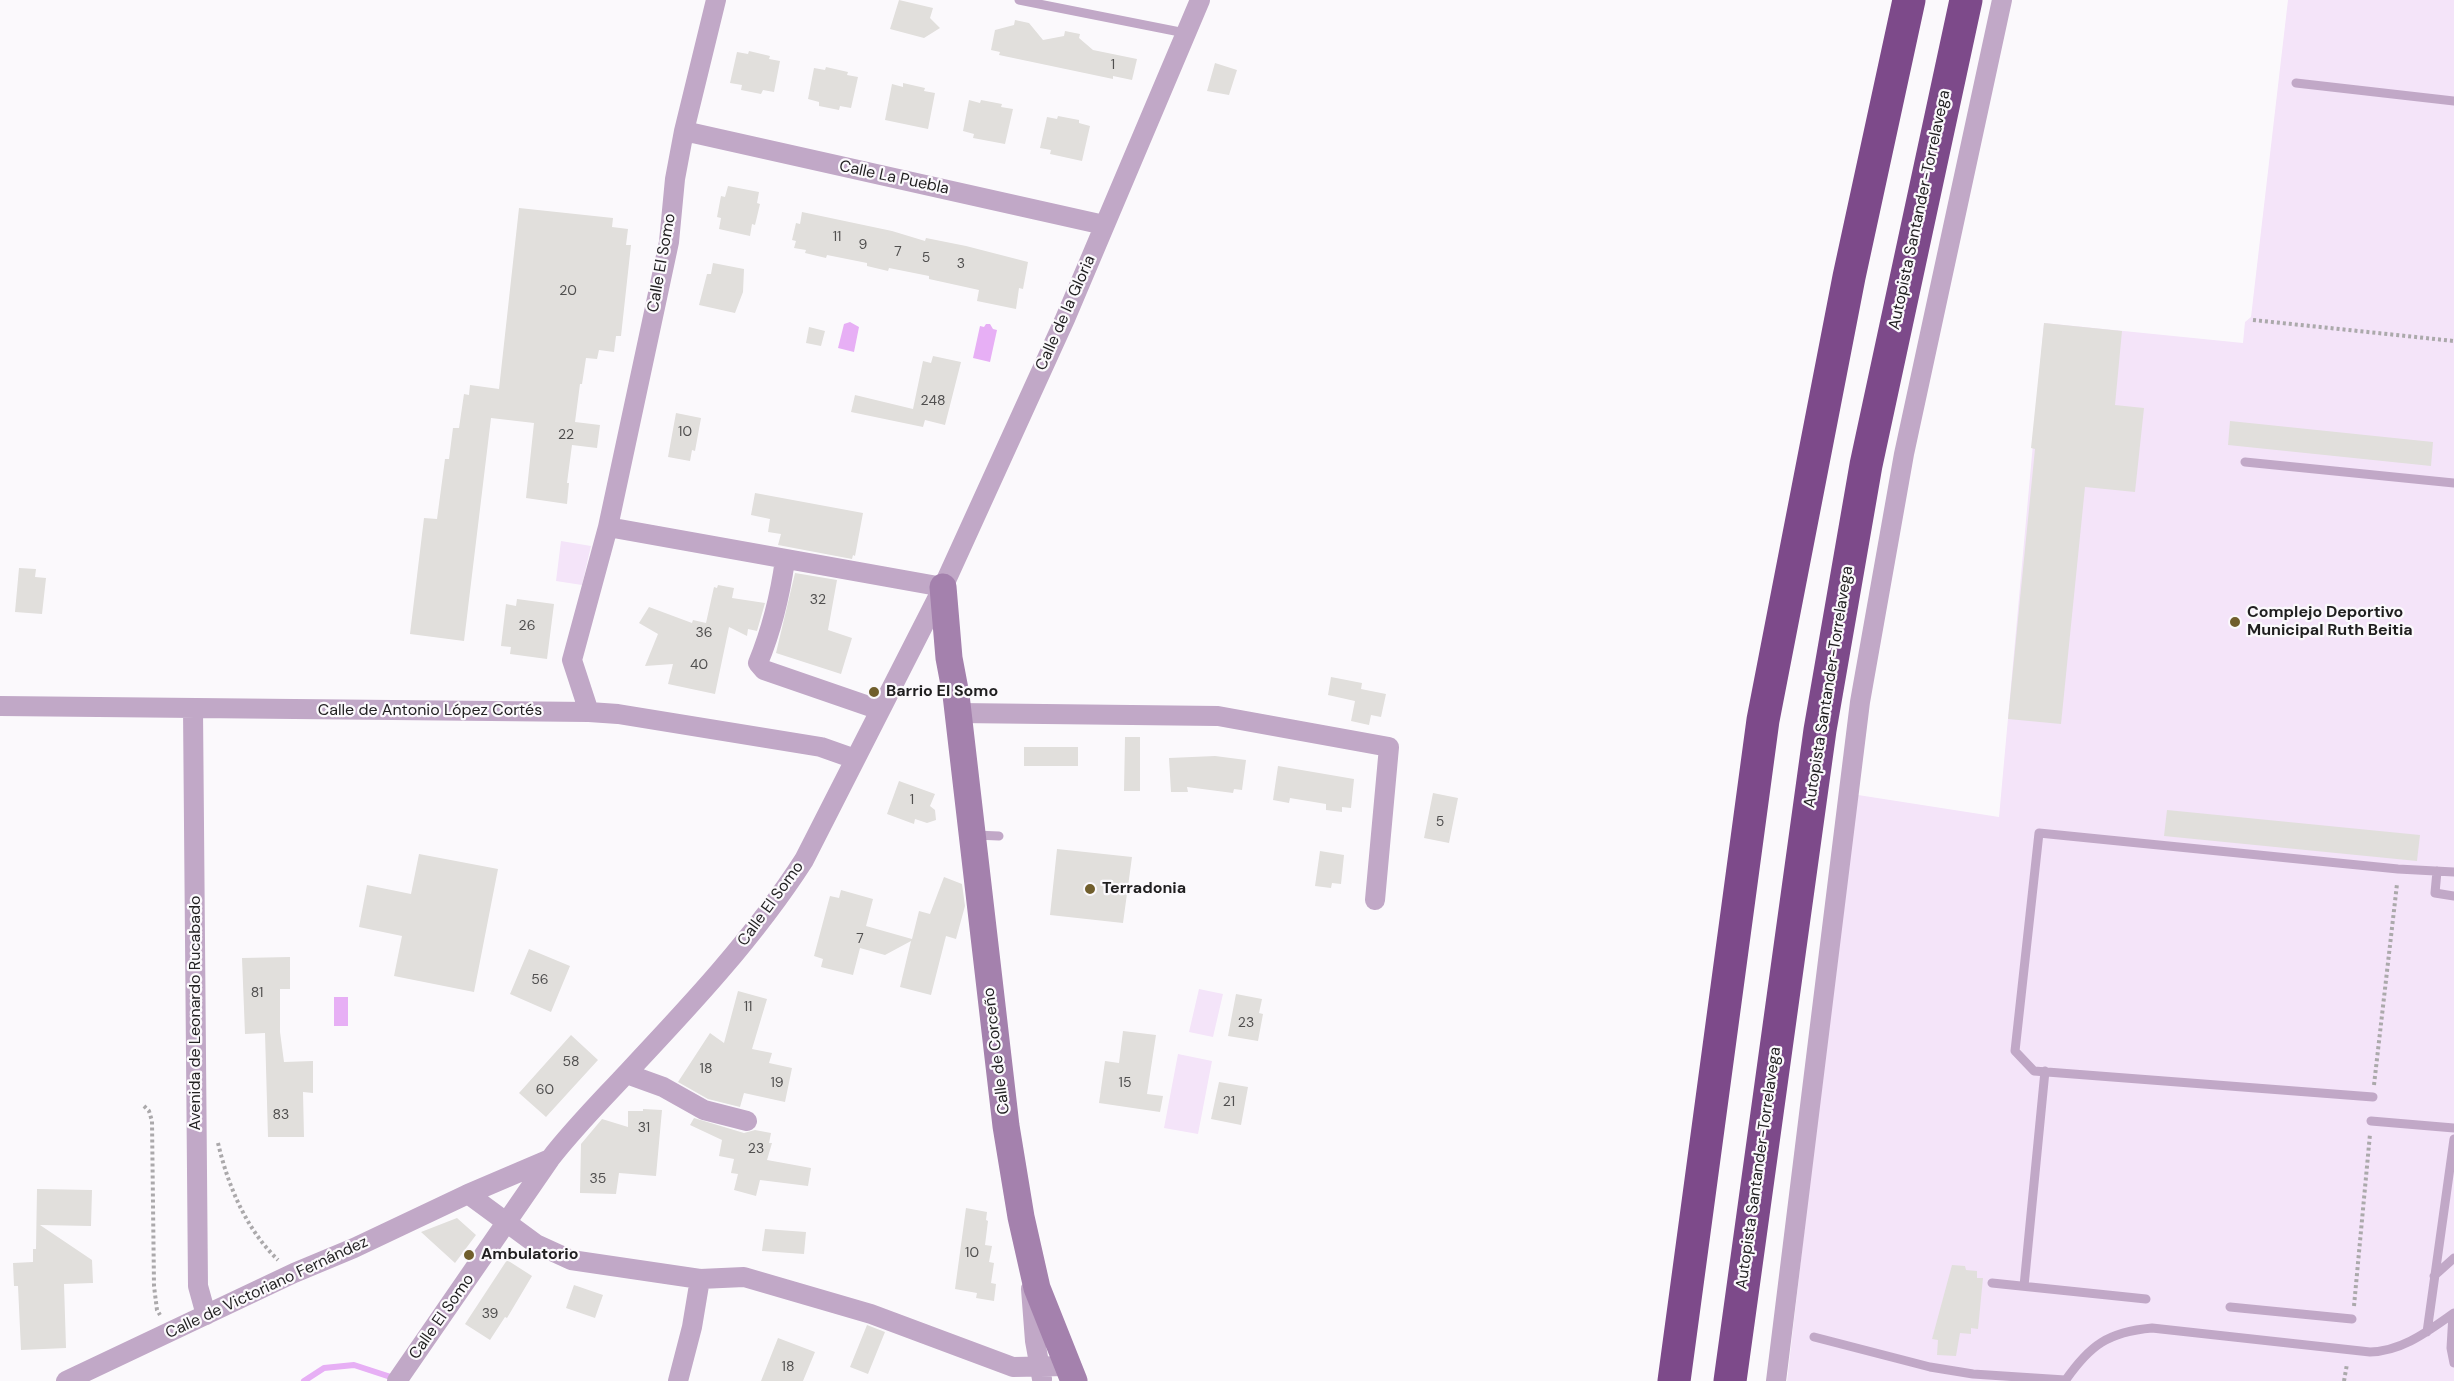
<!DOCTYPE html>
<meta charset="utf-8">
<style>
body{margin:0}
canvas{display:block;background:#fbf9fc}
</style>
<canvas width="2454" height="1381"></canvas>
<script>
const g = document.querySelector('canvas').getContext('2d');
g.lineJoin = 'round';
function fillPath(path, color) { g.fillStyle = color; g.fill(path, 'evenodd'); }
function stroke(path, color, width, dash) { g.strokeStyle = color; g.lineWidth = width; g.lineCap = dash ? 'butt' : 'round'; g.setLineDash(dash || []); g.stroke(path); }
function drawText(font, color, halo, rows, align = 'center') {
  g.font = font + ' "DM Sans",sans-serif'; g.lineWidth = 4.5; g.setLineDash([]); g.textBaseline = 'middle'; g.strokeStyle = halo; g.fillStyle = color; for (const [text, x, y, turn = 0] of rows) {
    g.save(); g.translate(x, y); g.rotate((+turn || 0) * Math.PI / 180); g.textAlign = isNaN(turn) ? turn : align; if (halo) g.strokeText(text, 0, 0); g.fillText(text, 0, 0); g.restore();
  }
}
const green = new Path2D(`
 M2288,0H2454V1381H1787L1827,1032L1858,795L1999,817L2044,323L2243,343L2245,322L2251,317Z
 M561,541L591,546L582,585L556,581Z
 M1199,989L1223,994L1213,1037L1189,1032Z
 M1178,1054L1212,1061L1198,1134L1164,1128Z`);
const water = new Path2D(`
 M850,322L859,327L854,352L838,348L844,324Z
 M986,324H990L993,329L997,330L990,362L973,358L980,326L984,327Z
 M334,997H348V1026H334Z`);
const stream = new Path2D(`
 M304,1381L324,1368L354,1365L397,1379`);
const building = new Path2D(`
 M899,0L933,8L930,18L940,28L924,38L890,29Z
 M1015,20L1029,23L1043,40L1064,36L1065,31L1080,34L1079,38L1093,50L1137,59L1132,80L1113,76V79L999,55L1000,52L991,50L995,30L1014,25Z
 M749,51L770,56L769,59L780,61L774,92L763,90L761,94L741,90L742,85L730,83L737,52L748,54Z
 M1215,63L1237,70L1229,95L1207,91Z
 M826,67L848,72L847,75L858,77L851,108L840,106L839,110L819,106V102L808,99L814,68L825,70Z
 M903,83L925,88L924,91L935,93L928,129L885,120L892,84L903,87Z
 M969,100L980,103L981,100L1002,104L1001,107L1013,109L1005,144L973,138L974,134L963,131Z
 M1058,116L1079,120V123L1090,126L1082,161L1050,154L1051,150L1040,148L1047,117L1057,119Z
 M728,186L759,192L757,203L760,204L755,225L752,224L750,236L719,229L721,218L717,217L721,196L725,197Z
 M519,208L613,218L612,227L628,229L626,245H631L621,336H616L614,352L599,350L597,359L586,358L582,384H580L575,422L600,425L597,448L572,445L567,483H569L567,504L526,498L534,423L491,418L464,641L410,634L424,518L437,519L445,459H449L453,428H459L464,394L469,395L470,385L499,389Z
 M802,212L892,231L925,241L926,238L966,246L1028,262L1023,289L1019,288L1016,309L977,301L979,290L929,279V276L889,268L888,271L867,266V263L827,255L826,258L805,253L806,250L794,248L796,241L792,240L796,223L800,224Z
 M713,263L744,269L743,292L735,313L699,305L707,274H711Z
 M2044,323L2122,331L2115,405L2144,408L2135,492L2085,487L2061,724L2008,719L2035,449L2031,448Z
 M809,327L825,331L821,346L806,343Z
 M933,356L961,362L945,425L925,420L923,427L851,412L855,395L913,409L923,361L931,363Z
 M676,413L701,418L695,451L692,450L690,461L668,457Z
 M2230,421L2433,442L2431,466L2228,445Z
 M755,493L863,513L855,556L853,555L852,559L778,545L781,534L768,532L770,519L751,515Z
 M19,568L36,569L35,577L46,578L42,614L15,612Z
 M795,573L837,580L828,630L852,638L841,674L776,653Z
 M718,585L734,588L732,598L765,603L757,631L748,629L747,636L729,627L715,694L668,684L673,664L645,666L658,634L639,623L649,607L692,623L693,620L706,623L714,587L717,588Z
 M517,599L554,604L547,659L510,654L511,647L501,646L506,604L516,606Z
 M1331,677L1362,683L1361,689L1386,694L1381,717L1371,715L1369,725L1351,721L1355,701L1328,695Z
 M1125,737H1140V791H1124Z
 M1024,747H1078V766H1024Z
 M1215,756L1246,760L1242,790L1234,789L1233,793L1187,787L1188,792H1171L1169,758Z
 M1278,766L1354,779L1351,808L1342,807V812L1326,810V804L1290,798L1289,803L1273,800Z
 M899,781L935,794L930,806L935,810L936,820L927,823L915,819L914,824L887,814Z
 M1433,793L1458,798L1449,843L1424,838Z
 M2167,810L2420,835L2417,861L2164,836Z
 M1057,849L1132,857L1123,923L1050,915Z
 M1320,851L1344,855L1341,884L1332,883L1331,888L1315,886Z
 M419,854L498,869L474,992L394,976L402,936L359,927L367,885L411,894Z
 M944,877L962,884L965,906L956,939L946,936L931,995L900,987L911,941L885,955L860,948L853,975L821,967L823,959L814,956L830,896L839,898L841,890L873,899L866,926L912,939L919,911L930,914Z
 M529,949L570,966L551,1012L510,994Z
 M290,957V989H280V1032L284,1062L313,1061V1093L303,1092L304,1137H268L265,1033L245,1034L242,958Z
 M738,991L767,999L752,1049L772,1053L769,1063L792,1068L785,1102L744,1093L740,1107L708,1099L678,1082L710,1033L724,1043Z
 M1236,994L1262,999L1259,1013L1263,1014L1258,1041L1228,1036Z
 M1123,1031L1156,1035L1147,1094L1163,1096L1160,1112L1099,1103L1105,1061L1119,1063Z
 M571,1035L598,1060L546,1117L519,1093Z
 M1219,1082L1248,1087L1241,1125L1211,1119Z
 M643,1109L662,1110L656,1176L619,1173L616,1194L580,1193L581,1144L602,1119L628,1127V1111H643Z
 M694,1118L744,1133L755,1130L771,1133L769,1143H772L767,1160L811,1168L808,1186L760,1180L756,1196L734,1190L738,1174L731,1173L734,1159L719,1156L722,1140L690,1125Z
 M37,1189L92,1190L91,1226L40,1225L92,1260L93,1283L64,1284L66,1348L21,1350L18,1286H14L13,1263L33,1262V1249H36Z
 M966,1208L987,1212L986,1220L988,1221L985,1245L992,1246L989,1262L994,1263L991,1283L996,1284L994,1301L976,1298L977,1293L955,1289Z
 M457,1218L476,1235L455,1263L421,1232Z
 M765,1229L806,1232L804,1254L762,1251Z
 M507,1260L532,1276L507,1318L505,1317L490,1340L465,1324Z
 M1952,1265L1965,1266L1966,1270L1977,1271V1278H1983L1978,1329L1971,1328V1334L1960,1333L1956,1356L1937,1355L1938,1340L1932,1339Z
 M574,1285L603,1295L595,1318L566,1308Z
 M867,1325L885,1332L868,1374L850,1367Z
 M778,1338L815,1352L803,1381H761Z`);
const path = new Path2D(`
 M2253,320L2454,341
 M2374,1085L2397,884
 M144,1106L149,1111L152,1121L154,1286L157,1310L160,1315
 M218,1143C228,1186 246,1229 278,1260
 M2354,1306L2370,1134
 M2344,1381L2347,1364`);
const lane = new Path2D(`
 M1019,0L1185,33
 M2296,83L2454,101
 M2245,462L2454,483
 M975,835L999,836
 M2437,871L2435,893L2454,896
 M2373,1097L2034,1071L2015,1051L2039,833L2398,869L2454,872
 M2371,1121L2454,1128
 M2434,1276L2454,1258
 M1992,1283L2146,1299
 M2024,1286L2045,1071
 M2230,1307L2352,1319
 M2453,1314L2451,1348L2454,1363
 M2427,1332L2454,1139
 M1814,1337L1930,1367L1973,1374L2065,1380
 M2065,1381C2090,1345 2108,1332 2152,1328L2370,1352C2403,1351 2428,1331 2454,1313`);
const street = new Path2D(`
 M684,131L1104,225
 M608,527L943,587
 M785,560C780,596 772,629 758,663L764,670L880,710
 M0,706L589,712L618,714L821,747L855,759
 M193,709L198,1286L206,1315
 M589,712L572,660L608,527L669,242L675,179L684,131L716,0
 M958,713L1218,716L1389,747L1375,900
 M627,1074L663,1087L704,1110L747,1121
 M468,1194L536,1244L571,1260L700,1279L744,1277L871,1314L1013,1367L1067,1366
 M1031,1289L1035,1341L1042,1379
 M66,1381L294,1273L354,1248L468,1194L550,1159
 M397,1381L550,1159C574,1128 600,1102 626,1074C689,1007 754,938 804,860L943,587L1065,319L1200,0
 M678,1381L692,1327L700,1279
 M1776,1381L1860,702L1904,454L2002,0`);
const secondary = new Path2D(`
 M943,587L949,658L956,695L1006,1126L1021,1217L1037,1288L1074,1381`);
const highway = new Path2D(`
 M1674,1381L1763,720L1849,277L1909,0
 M1730,1381L1820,730L1866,465L1966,0`);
const markers = [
 [2235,622,6,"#705e2c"],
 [874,692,6,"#705e2c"],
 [1090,889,6,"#705e2c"],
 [469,1255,6,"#705e2c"]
];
const numberNames = [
 ["1",1113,65],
 ["11",837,237],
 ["9",863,245],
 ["7",898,252],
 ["5",926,258],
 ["3",961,264],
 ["20",568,291],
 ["248",933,401],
 ["10",685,432],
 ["22",566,435],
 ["32",818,600],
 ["26",527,626],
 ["36",704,633],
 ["40",699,665],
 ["1",912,800],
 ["5",1440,822],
 ["7",860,939],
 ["56",540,980],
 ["81",257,993],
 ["11",748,1007],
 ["23",1246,1023],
 ["58",571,1062],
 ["18",706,1069],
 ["19",777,1083],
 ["15",1125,1083],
 ["60",545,1090],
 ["21",1229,1102],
 ["83",281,1115],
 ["31",644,1128],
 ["23",756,1149],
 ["35",598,1179],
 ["10",972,1253],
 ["39",490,1314],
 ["18",788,1367]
];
const streetNames = [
 ["Calle La Puebla",894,178,12],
 ["Autopista Santander-Torrelavega",1920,210,-78],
 ["Calle El Somo",662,263,-80],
 ["Calle de la Gloria",1066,313,-66],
 ["Autopista Santander-Torrelavega",1829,687,-81],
 ["Calle de Antonio López Cortés",430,711],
 ["Calle El Somo",771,904,-54],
 ["Avenida de Leonardo Rucabado",196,1013,-90],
 ["Calle de Corceño",997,1051,-97],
 ["Autopista Santander-Torrelavega",1759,1168,-82],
 ["Calle de Victoriano Fernández",267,1288,-25],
 ["Calle El Somo",442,1317,-55]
];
const poiNames = [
 ["Complejo Deportivo",2247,613],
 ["Municipal Ruth Beitia",2247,631],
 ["Barrio El Somo",886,692],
 ["Terradonia",1102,889],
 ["Ambulatorio",481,1255]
];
fillPath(green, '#f4e4f9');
fillPath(water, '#e7aff5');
stroke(stream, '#e7aff5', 6);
fillPath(building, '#e1dfdc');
stroke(path, '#aba9ab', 4, [3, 3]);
stroke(lane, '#c1a8c7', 9);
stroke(street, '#c1a8c7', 20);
stroke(secondary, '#a481ad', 27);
stroke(highway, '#7d4a8a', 33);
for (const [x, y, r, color] of markers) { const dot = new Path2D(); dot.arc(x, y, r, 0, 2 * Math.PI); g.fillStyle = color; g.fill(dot); stroke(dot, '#fbf9fc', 2); }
drawText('14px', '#504f4f', null, numberNames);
drawText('16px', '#201f20', '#fbf9fc', streetNames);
drawText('bold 16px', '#201f20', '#fbf9fc', poiNames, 'left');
</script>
